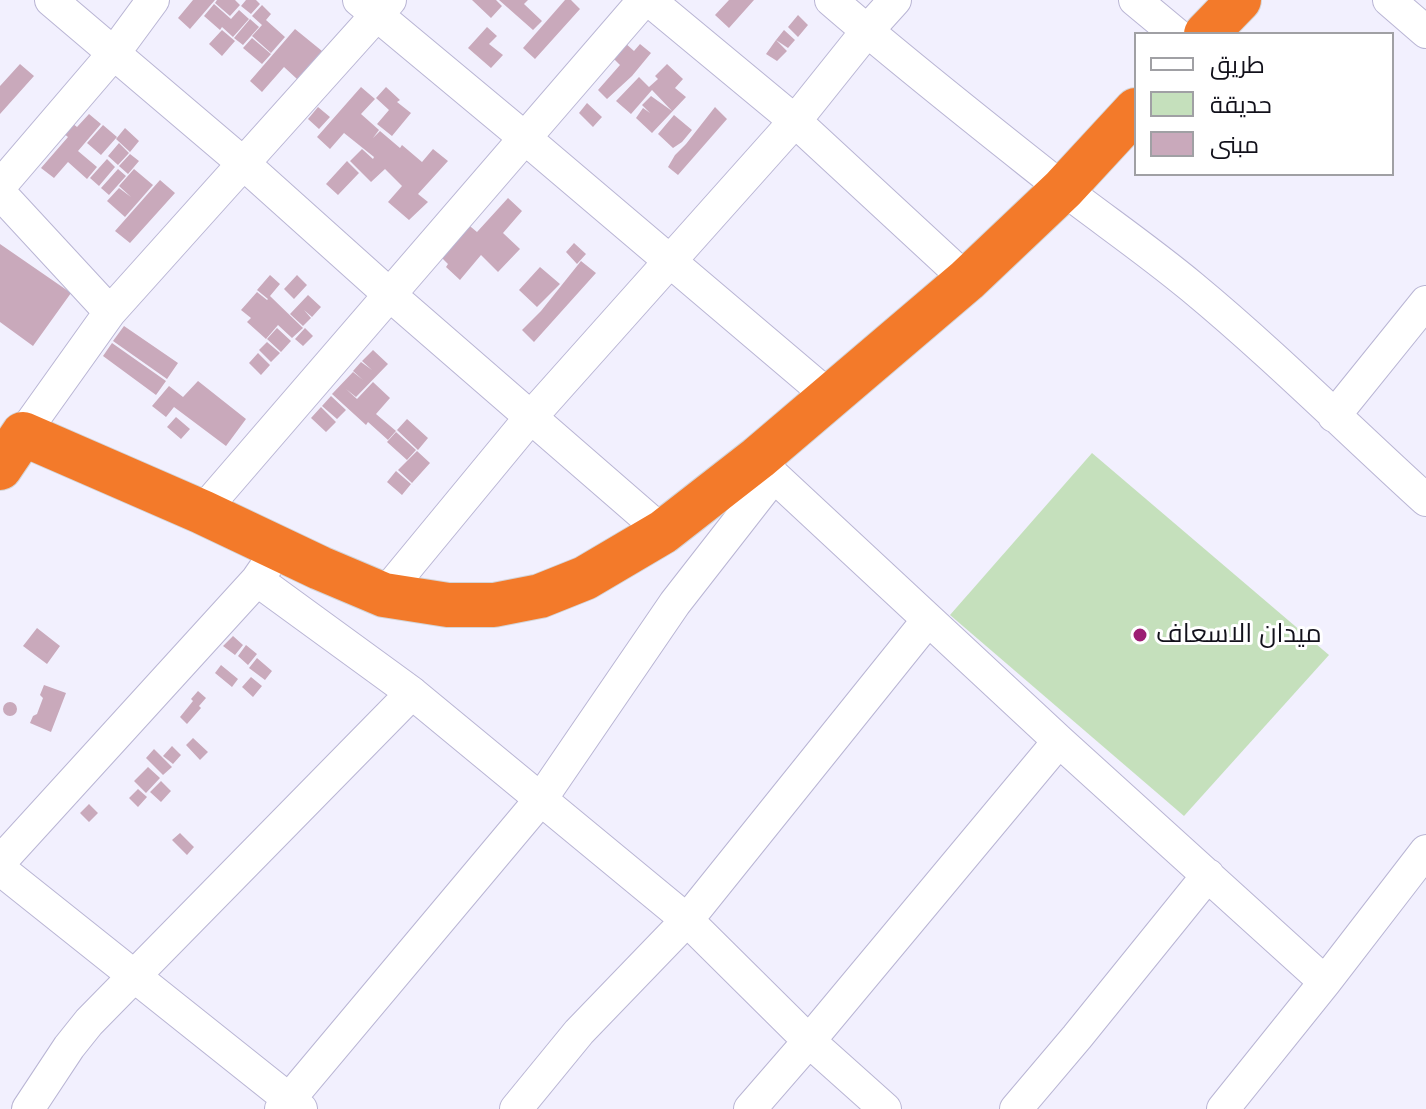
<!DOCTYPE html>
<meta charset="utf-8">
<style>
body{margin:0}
#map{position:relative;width:1426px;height:1109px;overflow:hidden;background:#f2f0fe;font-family:Poppins,Cairo,sans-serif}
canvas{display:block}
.legend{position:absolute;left:1134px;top:32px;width:260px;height:144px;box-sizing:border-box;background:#fff;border:2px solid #a0a0a4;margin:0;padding:10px 14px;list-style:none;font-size:24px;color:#12111b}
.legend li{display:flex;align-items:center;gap:16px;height:40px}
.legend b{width:40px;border:2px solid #a0a0a4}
</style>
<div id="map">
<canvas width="1426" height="1109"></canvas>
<ul class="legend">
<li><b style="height:10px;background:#fff"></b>طريق</li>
<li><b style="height:22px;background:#c5e0bc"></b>حديقة</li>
<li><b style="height:22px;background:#c9a9bb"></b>مبنى</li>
</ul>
</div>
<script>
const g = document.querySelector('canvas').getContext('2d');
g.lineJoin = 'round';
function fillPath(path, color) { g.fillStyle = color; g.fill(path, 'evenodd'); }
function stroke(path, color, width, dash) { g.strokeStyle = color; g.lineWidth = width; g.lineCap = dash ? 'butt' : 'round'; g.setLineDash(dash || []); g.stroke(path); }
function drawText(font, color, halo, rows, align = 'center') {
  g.font = font + ' Poppins,Cairo,sans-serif'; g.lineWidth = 6; g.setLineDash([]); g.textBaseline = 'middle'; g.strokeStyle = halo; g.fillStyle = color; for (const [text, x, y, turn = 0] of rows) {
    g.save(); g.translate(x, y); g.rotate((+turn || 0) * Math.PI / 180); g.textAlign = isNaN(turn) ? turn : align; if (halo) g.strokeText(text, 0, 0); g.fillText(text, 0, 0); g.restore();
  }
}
const green = new Path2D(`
 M1092,453L1329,655L1184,816L950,615Z`);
const building = new Path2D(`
 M193,0H215L190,29L178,18Z
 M217,0H235L240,5L230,16L215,3Z
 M246,0H256L260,4L251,14L241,6Z
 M472,0H496L502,6L491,18Z
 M499,0H528L524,4L542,21L533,30Z
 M565,0H571L580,9L535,59L523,48Z
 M729,0H754L729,28L715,15Z
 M214,4L231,19L239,10L249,19L233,37L222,27L220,30L204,16Z
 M262,5L271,14L266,20L285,37L271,53L252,36L262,25L252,16Z
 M798,15L808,25L798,37L788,27Z
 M250,19L259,27L243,45L234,38Z
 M487,27L497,36L489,44L503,55L491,68L468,48Z
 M295,29L322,51L297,79L284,67L262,92L250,81Z
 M222,30L235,41L222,56L209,44Z
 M784,30L795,40L788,48L776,40L787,51L777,61L766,54L776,40Z
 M252,38L271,54L262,64L243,48Z
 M624,42L634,51L640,44L651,53L632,76L607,99L598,90L620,65L611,56Z
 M20,64L34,76L0,114V86Z
 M667,64L683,79L675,88L686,97L652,133L636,118L643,108L650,113L642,105L651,96L672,111L652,90L631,114L616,101L639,77L649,87L658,79L655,76Z
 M361,87L375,99L361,114L379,130L373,138L380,131L400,148L402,145L422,162L433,149L448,161L418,194L428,202L409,220L388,202L402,186L385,169L371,182L350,161L362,149L373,159L374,157L344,133L330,149L317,137Z
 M386,87L400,100L397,102L411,113L392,136L377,124L389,110L376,98Z
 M587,103L602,117L593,127L579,113Z
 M318,107L330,117L319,129L308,119Z
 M715,107L727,119L678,175L668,167L675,155L686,144Z
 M89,114L101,124L78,151L97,167L87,179L68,162L54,178L41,168L68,137L58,129L67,119L77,127Z
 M674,115L692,130L682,142L673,148L658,134Z
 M103,125L117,137L101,155L87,143Z
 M125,128L139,141L130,152L116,139Z
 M119,143L129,153L118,165L108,156Z
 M130,154L139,161L128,174L119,166Z
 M107,159L115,167L99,186L90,178Z
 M347,161L359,173L338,195L326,184Z
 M118,169L126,176L109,195L101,188Z
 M134,169L153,185L125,217L107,201L119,188L131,197L119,186Z
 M160,180L175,193L130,243L115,231Z
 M508,198L522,211L503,233L520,249L498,272L481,255L460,280L446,267L448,264L437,253L465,222L477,232Z
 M574,243L586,254L577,264L566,252Z
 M0,244L71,293L33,346L0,322Z
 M581,261L596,273L534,342L522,330L541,311Z
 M540,267L560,284L537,307L519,290Z
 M270,275L280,284L270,296L303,328L292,338L278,325L266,339L247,322L251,318L241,310L257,292L267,300L268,299L257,290Z
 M297,275L307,285L294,299L284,289Z
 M308,295L321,307L312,317L304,310L311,318L303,326L290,314Z
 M124,326L178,363L167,379L113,341Z
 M277,328L291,341L281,352L267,339Z
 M305,328L313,336L303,346L295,339Z
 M267,342L280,353L271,362L259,350Z
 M112,343L166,381L156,395L103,356Z
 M373,350L388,364L356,397L346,389L357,399L373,382L390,398L376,414L396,431L388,440L368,422L366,425L332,394L353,372L363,380L353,371L361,362L372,370L362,361Z
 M258,353L270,365L261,375L249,363Z
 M198,381L246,419L226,446L174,407L166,417L152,406L169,386L183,397Z
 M331,396L346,410L337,419L322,406Z
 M321,407L336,422L326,432L311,418Z
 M176,417L190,429L181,439L167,427Z
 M407,419L428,438L418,450L397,430Z
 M396,432L416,450L407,460L387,442Z
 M417,451L430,463L412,483L398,470Z
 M396,471L411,484L402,495L387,482Z
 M37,628L60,646L47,664L23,646Z
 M233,636L243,645L235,655L223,646Z
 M246,645L257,654L248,665L238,656Z
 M257,658L272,671L265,680L249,668Z
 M221,665L238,679L232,687L215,673Z
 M251,677L262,686L253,697L242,687Z
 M44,685L66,693L51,732L30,723L33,716L37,714L43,698L40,695Z
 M198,691L206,698L199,706L201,708L187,724L180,717L193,701L191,699Z
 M3 709a7 7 0 1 1 14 0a7 7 0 1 1-14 0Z
 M193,738L208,752L200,760L186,745Z
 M172,746L181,755L173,764L163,756Z
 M154,749L172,767L163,775L146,758Z
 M148,767L160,778L146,793L134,781Z
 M161,781L171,791L161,802L150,792Z
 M138,789L147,797L138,807L129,798Z
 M89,804L98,813L89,822L80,813Z
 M180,833L194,847L187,855L172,840Z`);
const minor = new Path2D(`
 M51,0L244,164L390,295L663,532
 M359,0L526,139L830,397
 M649,0L795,121L967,280
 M831,0C906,65 984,126 1062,188C1105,221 1150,252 1192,287C1273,354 1348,429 1426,500
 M1135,0L1176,34
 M1389,0L1426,32
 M0,186L114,53L153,0
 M0,193L110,312
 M1334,416L1426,302
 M23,434L110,312L390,0
 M760,461L774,476L1059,741L1325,982
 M202,512L644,0
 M257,580L412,693L687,920L809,1041L885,1109
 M384,595L530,418L795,121L867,31L895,0
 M0,862L257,580L268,564
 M0,869L301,1109
 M28,1109L69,1047L89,1022L412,693
 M281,1109L541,799L675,603L774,476
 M516,1109L579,1032L687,920L928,620
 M750,1109L809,1041L1059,741
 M1016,1109L1077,1037L1208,875
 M1223,1109L1325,982L1426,851`);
const highway = new Path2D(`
 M1206,34L1239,0
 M0,468L23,434L202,512L320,568L384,595L448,605H494L540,596L585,578L663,532L758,458L967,280L1063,189L1136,110`);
const markers = [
 [1140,635,8,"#9c1e73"]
];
const poiNames = [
 ["ميدان الاسعاف",1156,635]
];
fillPath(green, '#c5e0bc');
fillPath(building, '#c9a9bb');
stroke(minor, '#b9b5d4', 34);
stroke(highway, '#d4d4d6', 46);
stroke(minor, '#fff', 32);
stroke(highway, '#f37a2a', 44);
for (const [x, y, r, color] of markers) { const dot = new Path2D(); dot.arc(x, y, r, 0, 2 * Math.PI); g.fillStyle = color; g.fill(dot); stroke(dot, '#fff', 3); }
drawText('26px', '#12111b', '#fff', poiNames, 'left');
</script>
